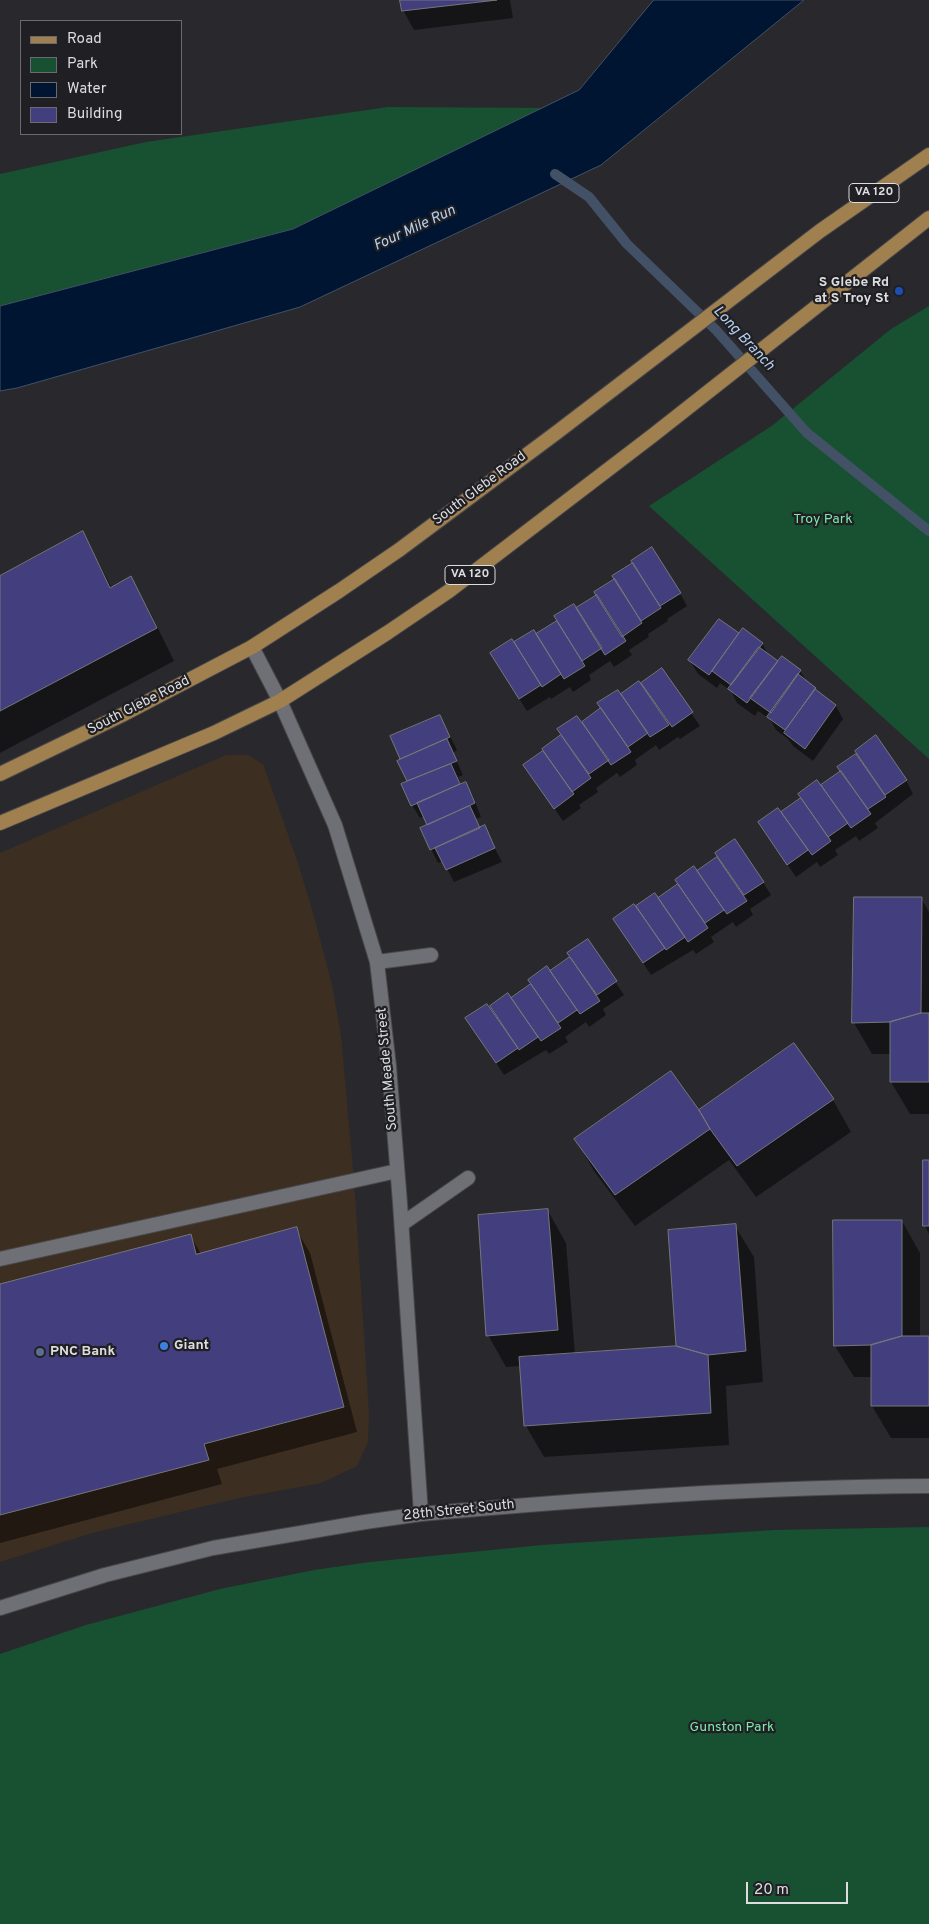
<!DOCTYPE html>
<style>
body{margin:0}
#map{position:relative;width:929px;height:1924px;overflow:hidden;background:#29292d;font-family:Overpass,sans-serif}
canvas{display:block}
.legend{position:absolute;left:20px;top:20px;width:162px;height:115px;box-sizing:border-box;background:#1f1f24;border:1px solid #6b6b6f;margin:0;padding:6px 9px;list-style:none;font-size:15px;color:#dcdddf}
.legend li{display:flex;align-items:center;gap:10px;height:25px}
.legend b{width:25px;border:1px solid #6b6b6f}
.scale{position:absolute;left:746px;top:1882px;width:102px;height:22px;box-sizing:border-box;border:2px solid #dcdddf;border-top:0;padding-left:6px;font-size:15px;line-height:18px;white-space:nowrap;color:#dcdddf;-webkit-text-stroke:4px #1f1f24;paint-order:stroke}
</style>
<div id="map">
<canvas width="929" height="1924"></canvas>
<ul class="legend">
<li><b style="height:6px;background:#a1804f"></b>Road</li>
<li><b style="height:14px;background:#185032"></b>Park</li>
<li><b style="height:14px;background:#001531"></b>Water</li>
<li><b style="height:14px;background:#433f7f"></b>Building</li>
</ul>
<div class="scale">20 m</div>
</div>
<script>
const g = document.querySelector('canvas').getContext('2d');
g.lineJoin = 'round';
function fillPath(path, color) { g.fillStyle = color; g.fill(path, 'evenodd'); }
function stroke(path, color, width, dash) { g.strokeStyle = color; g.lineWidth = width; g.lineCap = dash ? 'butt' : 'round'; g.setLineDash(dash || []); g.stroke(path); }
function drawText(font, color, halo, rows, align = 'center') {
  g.font = font + ' Overpass,sans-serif'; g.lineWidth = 4.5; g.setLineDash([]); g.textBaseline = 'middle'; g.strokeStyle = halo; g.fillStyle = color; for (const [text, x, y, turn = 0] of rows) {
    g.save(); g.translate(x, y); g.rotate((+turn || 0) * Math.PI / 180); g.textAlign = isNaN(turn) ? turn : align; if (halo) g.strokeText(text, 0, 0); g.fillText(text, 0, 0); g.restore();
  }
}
const commercial = new Path2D(`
 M226,755H248L263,764L298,863L315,920L332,985L341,1036L354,1180L369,1414L368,1442L357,1466L321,1483L235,1499L92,1533L0,1562V853Z`);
const green = new Path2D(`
 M388,107L546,108L293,229L0,306V174L146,142Z
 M929,306V759L649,506L773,425L891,329Z
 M929,1527V1924H0V1654L86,1625L220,1589L314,1570L370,1562L542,1545L774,1530Z`);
const water = new Path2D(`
 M654,0H804L601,165L300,307L17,388L0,391V306L293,229L579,90Z`);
const shadow = new Path2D(`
 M401,0H510L513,18L414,30L403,10Z
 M83,533L112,588L131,578L149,610L174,661L0,753V577Z
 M680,593L687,606L667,619L668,621L648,634L649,637L629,650L632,655L614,667L610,661L589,675L591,680L573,692L570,687L551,699L550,697L527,711L499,667L514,643L533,631L536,636L598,596Z
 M719,620L739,634L762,643L768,655L779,662L800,671L807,682L836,706L843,719L813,761L793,746L788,739L776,730L770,719L758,711L755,716L737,703L731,691L720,683L717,688L698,674L690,661Z
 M662,670L700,726L680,739L678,737L659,750L656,745L635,760L637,765L620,777L617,773L596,788L598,792L579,805L581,808L563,821L525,766L545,752L543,749L639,683L641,685Z
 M440,716L457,750L453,753L463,775L458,777L461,785L465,783L473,796L481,817L476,819L480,829L484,827L502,862L454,882L443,861L438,863L431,849L428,825L424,816L420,818L412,805L408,782L399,761L402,760L392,736Z
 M858,754L906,780L913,794L875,823L878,828L859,841L856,836L835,850L838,855L820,867L817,862L796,877L767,835L781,813L842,772L839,767Z
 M719,858L763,882L771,895L750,909L753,915L736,927L733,922L711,937L714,942L696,954L693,950L651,975L614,919L636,908L655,895L658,900Z
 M921,898L929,912V1114H910L891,1082V1054H872L854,1023Z
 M588,941L624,995L603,1009L606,1015L589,1027L586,1022L565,1037L568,1042L549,1054L546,1050L504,1075L467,1019L489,1008L508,995L511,1000L572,958Z
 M794,1044L833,1100L851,1132L756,1197L729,1160L635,1226L594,1171L576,1139L699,1111Z
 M925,1161H929V1234L925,1226Z
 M548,1211L566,1243L575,1355L677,1348L735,1226L754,1257L763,1382L726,1386L729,1445L544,1457L526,1426L521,1366L506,1367L488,1335Z
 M902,1221L920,1253V1337H929V1438H891L872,1406V1377H854L835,1346Z
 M296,1229L310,1253L357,1432L217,1469L222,1484L0,1543V1285L190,1235L201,1254Z`);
const stream = new Path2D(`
 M555,174L589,197L627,244L716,330L807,433L929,531`);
const building = new Path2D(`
 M400,0H497L402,11Z
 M83,531L110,588L131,576L157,628L0,711V576Z
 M652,547L681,593L660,606L631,561Z
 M633,563L661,608L641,621L612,576Z
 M615,579L642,623L622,637L594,592Z
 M597,595L626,641L605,655L576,608Z
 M574,604L602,648L582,661L554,616Z
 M719,619L739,633L709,675L688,660Z
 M557,621L585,666L564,679L536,634Z
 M743,628L763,643L731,685L712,671Z
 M534,630L561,674L542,687L514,642Z
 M512,639L541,685L519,699L490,653Z
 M759,647L778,661L747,703L728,689Z
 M782,656L801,670L771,713L750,698Z
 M662,668L693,712L672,727L641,683Z
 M798,674L816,688L785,730L767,717Z
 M639,681L669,725L650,737L621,694Z
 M815,689L836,705L805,749L784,733Z
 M618,690L648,733L628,747L597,703Z
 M601,708L631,752L611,765L582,722Z
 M440,715L450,737L400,759L390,736Z
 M577,716L609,760L589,774L557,729Z
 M561,735L591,778L572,792L542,749Z
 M876,735L907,780L885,795L855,751Z
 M447,739L457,761L407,781L397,761Z
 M543,751L574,794L554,809L523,765Z
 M856,754L886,797L868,809L837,767Z
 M451,764L460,784L411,806L401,784Z
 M841,771L871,814L851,828L821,785Z
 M817,780L848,823L828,837L798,794Z
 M466,782L475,803L427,825L417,803Z
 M801,798L831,841L812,855L781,812Z
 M470,806L480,828L430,850L420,828Z
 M778,808L808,850L787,865L758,822Z
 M485,825L495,848L446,870L435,848Z
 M735,839L764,882L744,895L715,853Z
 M717,857L747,901L727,914L697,871Z
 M694,866L724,910L705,923L675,880Z
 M678,884L708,928L688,942L658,898Z
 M655,893L685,937L666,950L636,906Z
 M854,897H922L921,1013L890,1022L852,1023Z
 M634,904L665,948L643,963L613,919Z
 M588,939L617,981L597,995L567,953Z
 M570,957L600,1001L580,1014L550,971Z
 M547,966L577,1010L558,1023L528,980Z
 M531,984L561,1028L541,1041L511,998Z
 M508,993L538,1037L519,1050L490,1006Z
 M487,1004L518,1048L496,1063L465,1018Z
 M921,1013H929V1082H890V1022Z
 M794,1043L834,1099L737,1166L710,1129L699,1110Z
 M671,1071L699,1110L710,1129L615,1195L574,1139Z
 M923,1160H929V1226H923Z
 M548,1209L558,1330L486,1336L478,1215Z
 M833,1220H902V1336L871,1345L834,1346Z
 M736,1224L746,1351L708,1355L676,1346L668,1230Z
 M297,1227L344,1407L204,1444L209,1460L0,1515V1284L191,1234L196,1254Z
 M902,1336H929V1406H871V1345Z
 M676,1346L708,1355L711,1413L524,1426L519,1357Z`);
const service = new Path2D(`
 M377,962L431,955
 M402,1224L468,1178
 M0,1259L397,1171`);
const minor = new Path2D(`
 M0,1608L105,1575L213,1548L365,1522L421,1514`);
const tertiary = new Path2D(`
 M252,647L280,701L335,825L377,962L389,1066L400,1203L421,1514C590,1499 759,1487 929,1486`);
const primary = new Path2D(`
 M0,774L122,715L252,647L339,591L399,550L556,433L820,231L929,155
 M0,823L214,733L280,701L387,633L449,591L652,436L929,218`);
const markers = [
 [899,291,5,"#1a4fb4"],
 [164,1346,5,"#3f7fe0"],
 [40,1352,5,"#5c6f8a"]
];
const shields = [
 [874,193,50],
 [470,575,50]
];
const shieldNames = [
 ["VA 120",874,193],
 ["VA 120",470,575]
];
const poiNames = [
 ["S Glebe Rd",889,283,"right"],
 ["at S Troy St",889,299,"right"],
 ["Giant",174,1346],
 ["PNC Bank",50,1352]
];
const streetNames = [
 ["South Glebe Road",480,489,-37],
 ["South Glebe Road",139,706,-27],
 ["South Meade Street",388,1069,-95],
 ["28th Street South",459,1511,-6]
];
const parkNames = [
 ["Troy Park",823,520],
 ["Gunston Park",732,1728]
];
const waterNames = [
 ["Four Mile Run",415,229,-25],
 ["Long Branch",743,339,47]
];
fillPath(commercial, '#3c2e21');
fillPath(green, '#185032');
fillPath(water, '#001531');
stroke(water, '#425165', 1);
fillPath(shadow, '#0007');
stroke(stream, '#425165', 10);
fillPath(building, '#433f7f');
stroke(building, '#75767b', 1);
stroke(service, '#47474a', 16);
stroke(minor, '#47474a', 16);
stroke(tertiary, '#47474a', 16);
stroke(primary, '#47474a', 16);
stroke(service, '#6f7075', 14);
stroke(minor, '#6f7075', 14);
stroke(tertiary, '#6f7075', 14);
stroke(primary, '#a1804f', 14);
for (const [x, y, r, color] of markers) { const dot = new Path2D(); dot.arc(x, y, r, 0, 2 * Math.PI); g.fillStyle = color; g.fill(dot); stroke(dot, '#1f1f24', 2); }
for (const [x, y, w] of shields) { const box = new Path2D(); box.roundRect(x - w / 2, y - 9.5, w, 19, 4); g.fillStyle = '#1f1f24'; g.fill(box); stroke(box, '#dcdddf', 1); }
drawText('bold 12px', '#dcdddf', null, shieldNames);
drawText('bold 14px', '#dcdddf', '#1f1f24', poiNames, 'left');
drawText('14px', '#dcdddf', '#1f1f24', streetNames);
drawText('14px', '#7de9aa', '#1f1f24', parkNames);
drawText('italic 15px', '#b4d0f0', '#1f1f24', waterNames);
</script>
